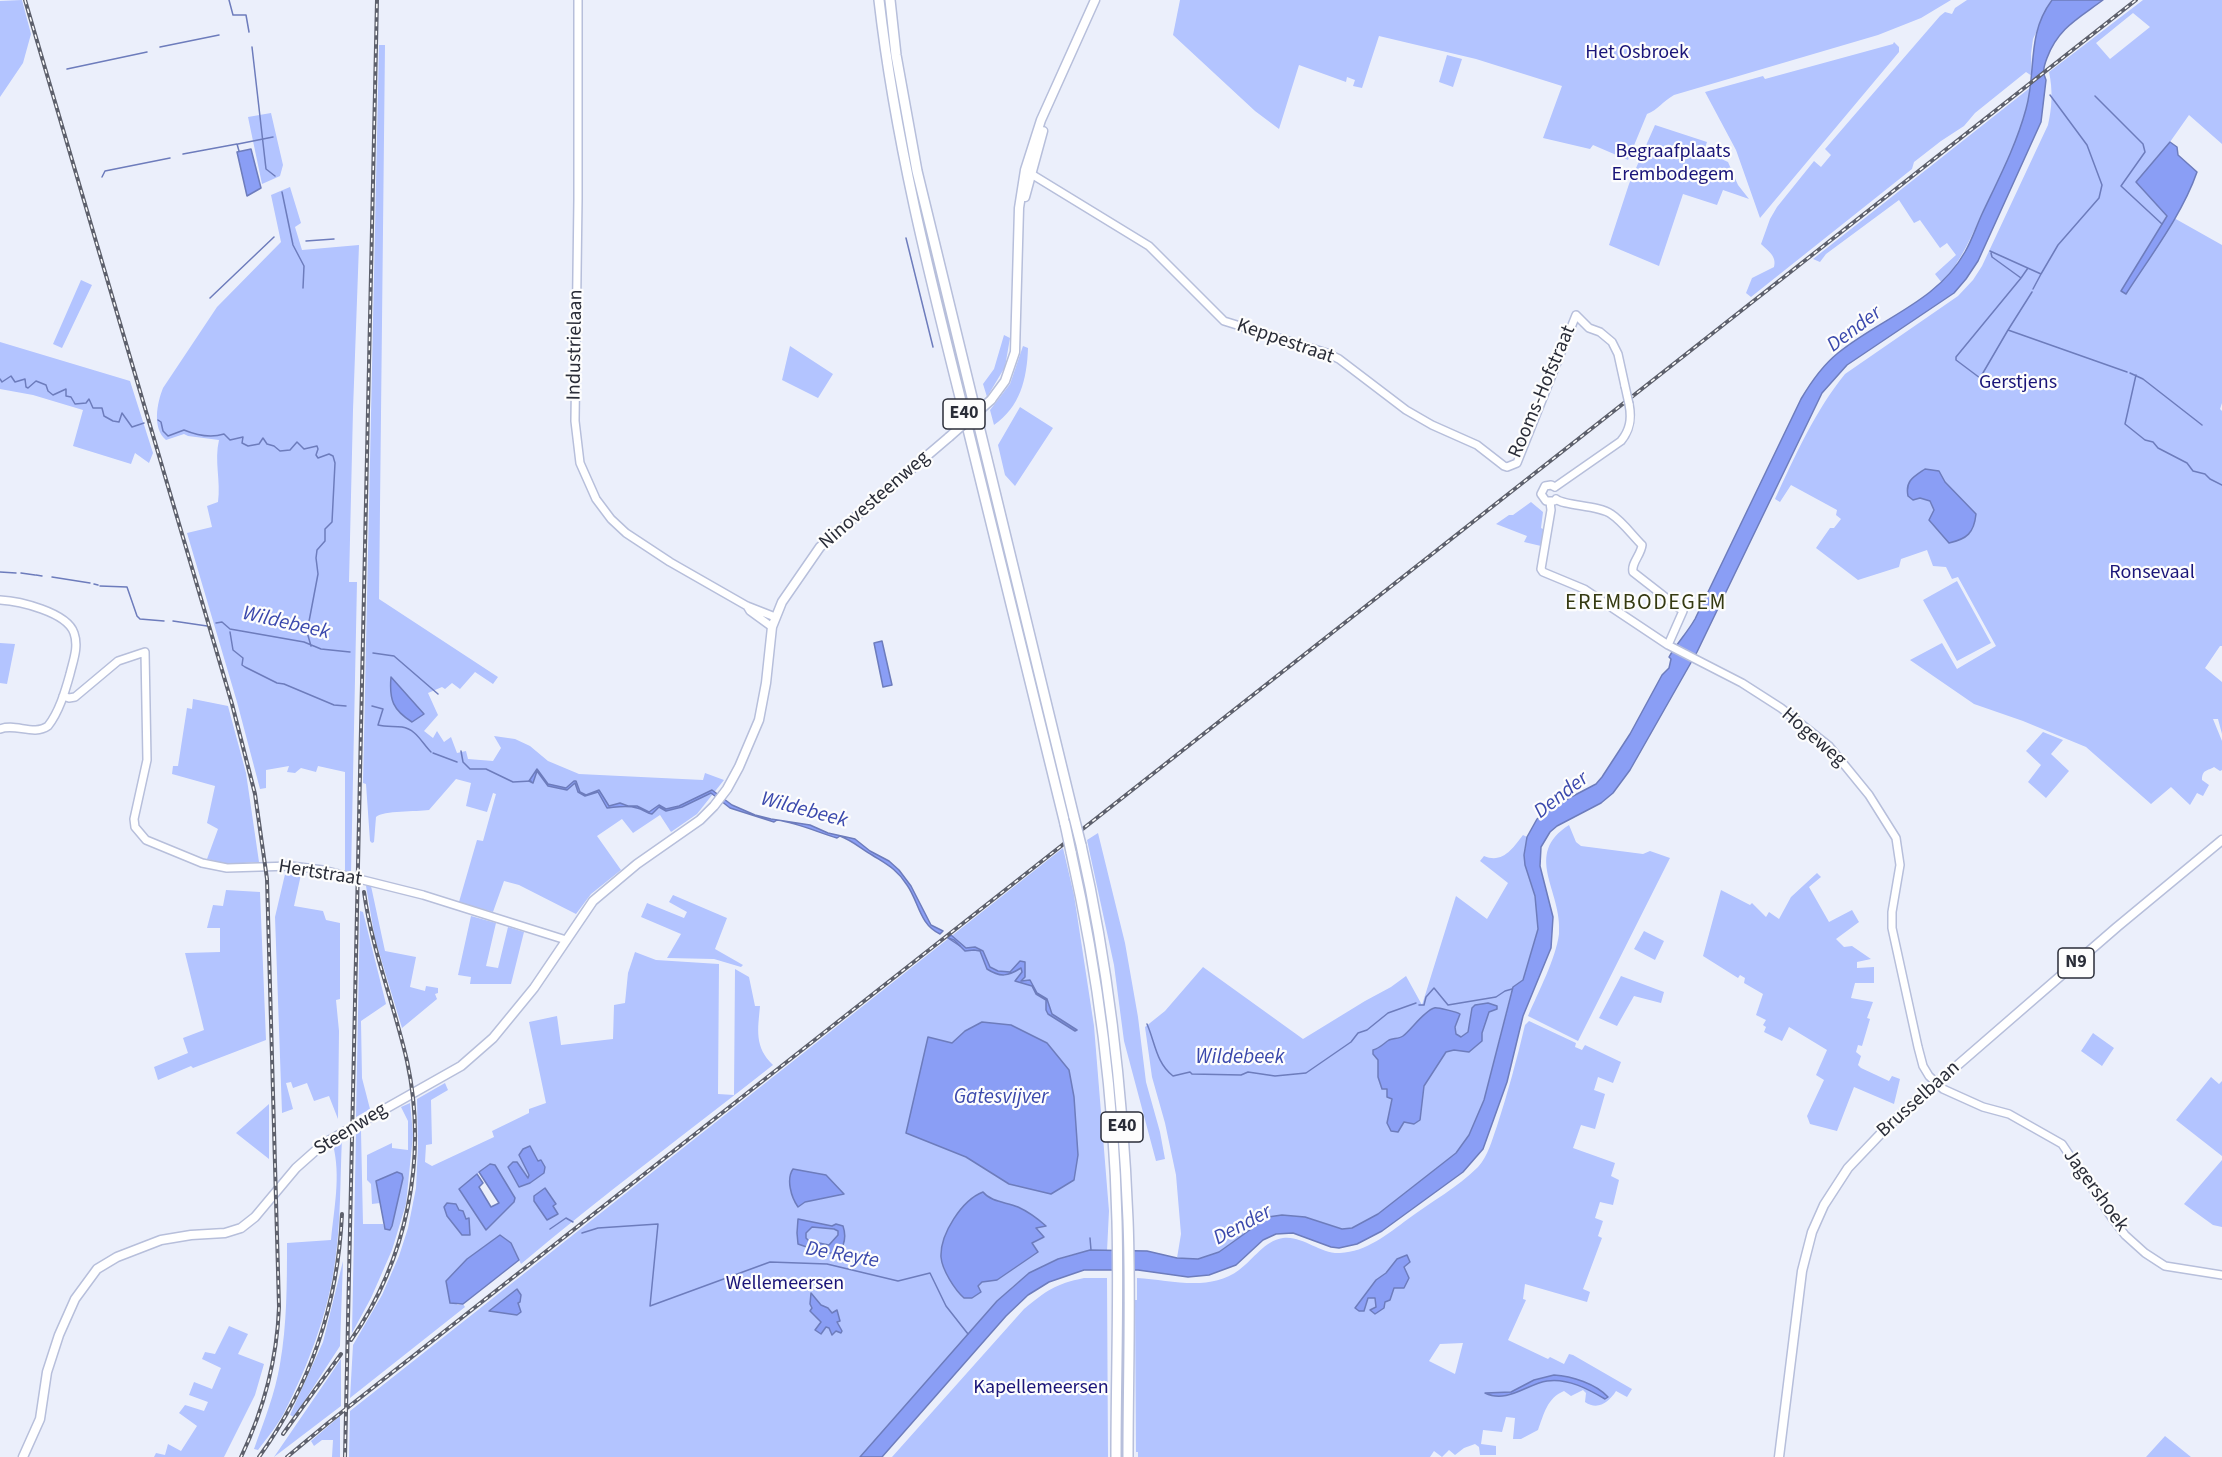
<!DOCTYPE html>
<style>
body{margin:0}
canvas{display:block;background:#ebeffb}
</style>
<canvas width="2222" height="1457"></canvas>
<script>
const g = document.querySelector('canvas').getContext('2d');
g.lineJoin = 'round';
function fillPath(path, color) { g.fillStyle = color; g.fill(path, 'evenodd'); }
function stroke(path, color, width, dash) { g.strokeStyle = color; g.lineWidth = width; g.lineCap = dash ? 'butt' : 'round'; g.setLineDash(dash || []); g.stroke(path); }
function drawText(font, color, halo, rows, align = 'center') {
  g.font = font + ' "Source Sans 3",sans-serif'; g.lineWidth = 4.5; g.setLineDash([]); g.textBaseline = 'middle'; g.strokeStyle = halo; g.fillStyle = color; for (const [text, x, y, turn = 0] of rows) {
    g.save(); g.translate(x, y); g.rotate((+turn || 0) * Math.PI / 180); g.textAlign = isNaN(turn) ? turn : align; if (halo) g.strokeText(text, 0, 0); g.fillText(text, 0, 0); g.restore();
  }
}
const green = new Path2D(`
 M22,0L31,34L23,63L0,97V1Z
 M1180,0H1951L1921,18L1878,35L1674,95C1663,101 1658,110 1647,114L1628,160L1593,145L1590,149L1543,138L1562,86L1476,59L1379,36L1362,88L1353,86L1355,80L1347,77L1346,82L1299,65L1279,129L1255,111L1173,35Z
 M1967,0H2051L2033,39L2031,54L2032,76L2026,72L1975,113L1964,126L1941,141L1914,162L1912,169L1751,297L1746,293L1752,278L1774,267C1777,256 1768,251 1761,244L1770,219L1777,207L1814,161L1821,167L1831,155L1825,149L1940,16L1945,12L1952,14L1955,8Z
 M2143,0H2222V144L2189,115L2170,142L2136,182L2167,215L2121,291L2126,294L2174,218L2222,245V403L2220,409L2222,411V646H2220L2205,668L2222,682V734L2218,719H2213L2222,741V770L2220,771L2214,767C2208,771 2202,769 2202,780L2209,785L2203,796L2197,793L2190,805L2171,787L2151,804L2086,747L2023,721L1974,704L1910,660L1942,643L1957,669L1996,646L1958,577L1952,579L1946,567L1933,566L1927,550L1901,559L1899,567L1858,580L1816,548L1830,528H1834L1841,519L1836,515L1837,510L1791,485L1780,502L1775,499C1795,456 1815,411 1845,374L1958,296L1973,280L1982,266L2048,125C2052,108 2053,90 2049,72ZM2133,13L2150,27L2110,59L2096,43ZM1939,471L1945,482L1949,543L1930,501L1920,498Z
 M1894,42L1899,47V52L1760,218L1736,150L1705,92L1763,76L1765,79L1893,44Z
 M379,45H385L379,599L498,677L493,684L475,672L460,689L452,683L445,689L442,687L428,693L438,715L424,731L433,738L437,731L444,742L451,737L457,753L466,751L468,759L493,761L501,748L494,736L515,739L530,746L548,761L579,774L703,780L705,773L724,780L697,814L671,832L660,815L633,833L622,819L597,836L621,870L591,894L576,914L519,885L504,881L493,912L459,902L477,840L483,841L496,794L493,793L487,812L466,806L471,783L456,779L429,810C416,812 384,810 376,817L374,842L372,843L370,841L366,784L363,783Z
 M1447,55L1462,59L1453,87L1439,82Z
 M2031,87C2024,130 2004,169 1985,207C1972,235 1962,260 1942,283L1935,274L1956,255L1947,243L1940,248L1920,220L1914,223L1899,200L1826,254L1820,262L1813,259Z
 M271,113L283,165L280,176L262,184L248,117Z
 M1655,125L1707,142L1704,151L1728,162L1738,185L1749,199L1723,190L1717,205L1683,194L1659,266L1609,245L1629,184Z
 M290,187L301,223L295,227L302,250L359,245L353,410L349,582H357L351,875L345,873V772L318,766L316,772L301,768L295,773L287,772L289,766L266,770V788L260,789L237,702L187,533L212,527L207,506L218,502C221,481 214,461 219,440L188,436L184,434L166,440C152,428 157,403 163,388L217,307L281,242L271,195Z
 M81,280L92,285L62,348L53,344Z
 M1004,335L1010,338L1005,367L987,397L983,384L994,369Z
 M0,342L130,381L153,453L149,463L135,453L131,464L73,446L83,410L33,395L0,389Z
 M790,346L833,374L818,398L782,380Z
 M1023,346L1028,348C1027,379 1020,407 994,425L990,410L1010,384Z
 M1020,407L1053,428L1015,486L1005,475L998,445Z
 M1531,502L1543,512L1541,528L1545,530L1541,546L1524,542L1527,536L1496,524L1509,515H1513Z
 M1957,581L1991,643L1957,661L1923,600Z
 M0,643L15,644L7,684L0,683Z
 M193,699L228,706L246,773L259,862L228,864L207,859L218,829L207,823L215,786L172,774L173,766H178L187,708L192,709Z
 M2043,732L2063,740L2051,754L2069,771L2046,798L2028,782L2041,765L2026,751Z
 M1569,825L1576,842L1581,846L1643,854L1650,851L1670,858L1578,1041L1528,1016C1538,993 1556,958 1559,934C1563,891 1522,855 1569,825Z
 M1098,833L1125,943L1138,1017L1146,1082L1160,1132L1165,1159L1156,1161L1124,1041L1114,965L1087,840Z
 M1523,835L1527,837L1524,854L1525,865L1535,896L1538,928L1523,980L1511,993L1484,1100L1469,1135L1456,1153L1378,1214L1352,1228L1343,1229L1305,1217H1268L1219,1252L1198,1259L1177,1258L1181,1234L1176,1175L1165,1123L1152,1077L1145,1027L1165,1011L1203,967L1303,1039L1365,1001L1391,987L1406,976L1422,1005L1456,896L1487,919L1508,883L1480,861L1484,856C1503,864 1513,848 1523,835Z
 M1063,848L1074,895L1094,1026L1109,1211L1107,1251C1070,1249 1040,1265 1012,1287L860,1457H349L350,1411Z
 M286,870H302L294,906L323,911L326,920L340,923V999L336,1000L339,1031L338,1119L329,1096L314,1101L307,1083L293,1088L291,1082L286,1083L293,1109L282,1113L275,917Z
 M1817,873L1821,877L1809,887L1829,922L1852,910L1859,922L1836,939L1844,947L1852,946L1871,959L1857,962V968L1874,967V983H1855L1851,998L1873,1002L1867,1018L1870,1019L1862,1046L1858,1045L1856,1052L1861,1056L1858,1065L1861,1068L1889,1081L1892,1076L1900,1079L1894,1104L1854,1087L1837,1131L1810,1124L1807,1116L1824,1080L1816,1075L1827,1050L1789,1027L1782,1041L1764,1032L1766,1027L1763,1025L1766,1020L1756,1015L1763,994L1744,983L1745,978L1740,975L1738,978L1703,956L1721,890L1750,905L1752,903L1766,917L1769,912L1779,919L1791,897Z
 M366,886H371L385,951L416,957L410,987L425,991L426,986L438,988V993L435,994L437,999L402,1028L375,939Z
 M226,890L260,892L266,1040L193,1068L191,1066L158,1080L154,1067L188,1053L183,1038L204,1030L185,953L220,952V928H207L213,905L223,906Z
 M673,895L727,918L715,949L743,965L741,967L714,959L667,958L681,934L641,917L647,903L684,918L687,912L669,902Z
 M360,911L363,912L386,1004L361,1021L362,1078L370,1109L356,1117Z
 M471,916L496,923L486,966L498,968L508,927L524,932L511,984H470L471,977L458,975Z
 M1644,931L1664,941L1655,960L1634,949Z
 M635,952L656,960L719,964L718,1094L734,1095L735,969L749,977L755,1006H760C758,1029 754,1047 773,1065C689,1131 603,1195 521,1264L511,1243L453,1302L458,1305L463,1304L465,1307L350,1398L353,1345L382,1295L399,1256L408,1228L416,1188L418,1147L417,1099L445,1083L448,1090L431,1100L432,1144L426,1145L425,1162L432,1166L494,1137L492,1131L529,1113V1109L546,1103L529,1022L557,1016L561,1045L613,1039L614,1005L625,1003L628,973ZM489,1164L514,1202L486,1229L460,1189Z
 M1621,976L1664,992L1661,1003L1634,996L1617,1026L1599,1018Z
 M1529,1021L1576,1043L1575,1047L1582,1050L1585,1045L1621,1062L1613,1083L1598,1077L1594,1090L1605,1094L1595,1129L1581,1125L1573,1148L1615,1163L1611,1176L1619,1180L1613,1205L1600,1202L1595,1218L1603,1221L1598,1236L1602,1238L1583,1289L1590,1292L1587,1302L1525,1284L1523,1299L1526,1300L1508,1340L1548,1359L1550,1357L1564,1364L1569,1354L1573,1355L1632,1389L1627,1397L1616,1391C1609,1402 1598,1411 1585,1402L1586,1393L1583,1390L1571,1396L1564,1391C1547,1398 1544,1414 1538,1430L1521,1439H1513L1515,1418L1506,1417L1502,1432L1483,1430L1481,1444L1496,1446V1455H1480L1479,1447L1475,1444L1464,1448L1455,1455L1449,1450L1442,1457L1434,1451L1430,1457H1138V1452H1136L1135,1300H1137V1278C1171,1280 1210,1292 1239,1270C1254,1259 1264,1241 1283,1238C1302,1235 1320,1254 1340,1253C1366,1252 1388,1234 1408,1219C1431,1202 1458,1187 1478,1167C1488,1156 1492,1140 1497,1126C1508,1092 1517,1059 1525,1025ZM1463,1343L1455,1374L1429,1361L1440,1344Z
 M2093,1033L2114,1048L2102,1066L2081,1051Z
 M2211,1077L2219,1084L2222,1081V1156L2176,1120Z
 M410,1103L413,1135L406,1204L392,1250L371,1298L352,1333L356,1133L361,1131L363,1224H383L385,1229H390L392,1226L403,1178L389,1176L376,1181L380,1203L372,1204L371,1184L367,1180V1155L392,1143V1148L408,1150V1121L401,1107Z
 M269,1104V1159L236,1133Z
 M342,1138C340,1179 341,1221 335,1262C328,1314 308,1366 284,1413C277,1426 267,1438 258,1450L254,1449C264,1421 275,1394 280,1364C287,1325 287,1283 287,1243L331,1240C334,1208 341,1176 333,1145Z
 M2222,1160V1227L2213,1225L2184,1204Z
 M343,1261L340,1346L294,1417L290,1415L323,1342Z
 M1084,1278H1107L1108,1457H892L1024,1309C1046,1291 1055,1284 1084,1278Z
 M229,1326L248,1334L238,1354L264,1364L255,1395L224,1457H154L156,1453L165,1455L168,1444L181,1451L197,1426L179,1413L185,1405L204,1411L208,1402L189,1395L194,1382L212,1389L221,1368L202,1359L205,1352L215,1354Z
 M341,1359V1406L274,1457Z
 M340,1416V1457H332L333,1440H322L314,1446L311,1441Z
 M2165,1436L2191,1457H2146Z`);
const water = new Path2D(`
 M2052,0H2103C2079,18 2058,28 2047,58C2044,66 2042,72 2046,80L2041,122L1978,261L1966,279L1954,293L1847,365L1822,393L1697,652L1630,770L1613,793L1601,803L1557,826L1550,832L1541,847L1540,866L1553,917L1551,948L1523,1016L1507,1082L1483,1149L1463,1172L1382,1231L1357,1244L1339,1248L1331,1247L1293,1233L1276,1234L1263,1240L1236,1265L1209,1275L1188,1277L1138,1270H1084L1049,1282L1028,1295L1006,1316L882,1457H860L997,1301L1029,1273L1058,1259L1090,1250L1147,1251L1177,1258L1198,1259L1219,1252L1268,1217L1282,1215L1305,1217L1342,1229L1352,1228L1378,1214L1456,1153L1469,1135L1484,1100L1513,987L1523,980L1538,929L1535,896L1525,865L1524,855L1527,837L1537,819L1554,806L1596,784L1602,777L1630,734L1662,675L1669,668L1671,659L1669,657C1677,643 1687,633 1695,619L1801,399C1811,382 1823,365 1838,353C1881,318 1937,302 1965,252C1972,240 1976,227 1982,214C1998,180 2016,146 2026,109C2037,70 2026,35 2052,0Z
 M2170,142L2177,147L2178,155L2197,172C2182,215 2151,255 2126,294L2121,291L2167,216L2136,182Z
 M251,149L261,188L247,196L237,152Z
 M1925,469L1939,471L1945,482L1976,514C1974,533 1967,539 1949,543L1929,520L1934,510L1930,501L1920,498L1913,500L1908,496C1905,481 1913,477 1925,469Z
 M882,641L892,685L883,687L874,643Z
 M391,677L424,714L412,722C393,710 389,700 391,677Z
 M537,769L548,784L566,788L574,781H576L580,792L586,795L599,790L609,806L620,803L628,806H637L649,812L659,805L666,809L679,806L712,790L732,805L755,815L771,819L810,825L828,833L855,839L870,851L889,861L899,870L911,886L931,925L943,931L940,934C919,924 919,902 907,885C897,869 886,864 872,855C860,848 853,841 840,836L837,838C817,832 798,823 777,820L774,822L730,808L711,793L682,807L666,811L659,807L652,814C646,813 643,809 637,808C627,805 618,807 607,808L598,792L585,796L578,792L575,783L567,790L548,786L537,771L533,783L529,781Z
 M951,935L966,948L975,947L983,951L990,967L998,971L1010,972L1020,961L1025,962V977L1021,981L1030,980L1037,993L1047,999L1052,1014L1077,1030L1075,1031L1048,1014L1046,1010V1000L1036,994L1032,986L1015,981L1022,972L1021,968C1008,976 1001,978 987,969L980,951L974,950L965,951L954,940L948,938Z
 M1488,1003L1497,1006V1009L1489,1012L1482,1033V1041L1469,1052L1454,1050L1446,1052L1424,1086L1420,1120L1414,1124L1404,1122L1398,1132L1391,1131L1387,1123L1392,1099L1387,1097V1089H1382L1378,1077V1060L1373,1054V1050C1380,1048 1383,1044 1389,1040C1393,1038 1399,1039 1403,1036C1411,1030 1424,1011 1434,1008C1437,1007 1457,1012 1460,1014L1455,1027L1456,1034L1461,1037L1468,1032L1472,1008L1475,1005Z
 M982,1022L1011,1025L1047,1043L1069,1070L1074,1097L1078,1155L1074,1180L1051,1194L1009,1184L966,1157L906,1133L928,1037L952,1043L965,1031Z
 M530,1146L538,1161L541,1160L545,1167L544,1173L530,1183L519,1187L508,1167L513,1162H517L528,1178L529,1175L519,1155L523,1149Z
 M490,1164L495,1165L515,1198L514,1202L486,1230L459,1189L477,1174L483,1183L479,1187L491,1207L499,1203L479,1172Z
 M793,1169L826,1175L844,1194L805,1202L798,1207C791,1197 786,1179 793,1169Z
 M397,1172L402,1174L403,1178L392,1226L390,1230L385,1229L376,1181Z
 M545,1188L556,1204L553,1206L558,1214L547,1220L534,1201V1196Z
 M983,1192C991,1202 1006,1202 1018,1207C1029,1212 1037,1218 1046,1226L1036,1228L1044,1237L1032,1243L1038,1252L997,1280L982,1282L978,1286L981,1292L972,1298H964C955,1290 942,1270 941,1257C940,1234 962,1200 983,1192Z
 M447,1203L456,1204L459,1210L463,1211L466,1219L469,1218L470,1235H462L447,1216L444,1207Z
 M798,1219L832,1226L836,1224L843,1226C846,1235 846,1244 838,1253H824L798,1244L797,1233ZM812,1227L834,1229L838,1231V1235L829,1245L809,1241L806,1238V1233Z
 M500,1235L511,1243L519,1260L463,1304L450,1303L446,1281L467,1259Z
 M1407,1255L1410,1262L1404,1267L1409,1278L1404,1288H1394L1390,1300L1385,1302L1384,1308L1375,1314L1370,1310L1376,1307L1375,1298H1368L1364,1311H1359L1355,1308L1376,1280L1386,1273L1397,1259Z
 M517,1289L521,1295L520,1302L518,1303L521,1312L517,1315L489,1311Z
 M811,1293L821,1305L828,1308L832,1313L837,1310L840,1321L837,1322L842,1331L841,1333L836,1331L832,1335L829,1328L826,1327L821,1334L815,1330L821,1322L810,1311L812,1308L810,1304Z
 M1554,1375C1572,1376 1596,1384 1608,1397L1605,1399C1588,1389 1568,1378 1547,1381C1527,1384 1507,1404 1485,1393L1511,1392L1534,1380Z`);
const stream = new Path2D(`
 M229,0L233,15H246L249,32
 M160,47L219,35
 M252,47L266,169L275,176
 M67,69L147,52
 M2095,96L2143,144L2145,152L2121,186L2162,224
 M238,144L273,137
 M183,154L237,144L239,151
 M102,177L105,171L170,158
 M282,192L293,245L304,266L303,288
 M906,238L933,347
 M306,241L334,239
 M1990,251L2041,274L2033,289
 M1991,253L1992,257L2021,278L2028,268
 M2041,274L2058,245L2099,198L2102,185L2087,145L2050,95
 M2032,292L2008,330L2127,372
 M210,298L274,237
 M2008,330L1980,378L1956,360V357L2021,278
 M2130,373L2143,379L2202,425
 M2136,375L2125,424L2145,440L2153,442L2158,448L2187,463L2193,471L2205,474L2210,479L2222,485
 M0,379L2,382L11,376L15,382L25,379L26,387L28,388L36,381L46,385L48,391L53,395L66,389V396L71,397L75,404L86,403L89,399L93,408H102L104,416L113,421L119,422L122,413L132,427L144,423
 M158,420L161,422L163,431L168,436L184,430C196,435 211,438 224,434L230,440L243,437L242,443L248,446L259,444L263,438L267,444L274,446L280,451L290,450L297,442L304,449L317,446L318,449L316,455L318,458L329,454L333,456L335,463L332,522L325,529V541L317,550L316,558L318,574L307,632L311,646
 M0,572L16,573
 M21,573L35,575
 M36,575L42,576
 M52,577L90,583
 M94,584L98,585
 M100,586L127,587L137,616L140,619L164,621
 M173,621L207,626
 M216,623L222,622L230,629L304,642L321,649L350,652
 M230,632L233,650L243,658L242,665L245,667L277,683L284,684L334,705L346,706
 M373,653L394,656L438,694
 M372,706L383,709L378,725C386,727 394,726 402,727C416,729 422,743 431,752
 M461,751L463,762L470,769H486L513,782L531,781
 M433,753L457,762
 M948,938L960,946
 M1419,1005H1424L1426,997L1434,988L1448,1005L1496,997L1505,991L1512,989
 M1147,1024C1155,1042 1156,1063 1173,1076L1190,1072L1192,1074L1241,1075L1248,1072L1275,1076L1306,1073L1351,1042L1358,1033L1367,1030L1388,1013L1416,1003
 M550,1229L566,1218L573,1222
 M582,1233L598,1228L658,1224L650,1306L770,1262L827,1264L898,1281L930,1273L946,1306L968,1334
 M1090,1238L1091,1250`);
const minor = new Path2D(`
 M578,0V199L575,421L580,463L596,499L611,519L626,533L670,562L747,606L775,617
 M1028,172L1149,246L1224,321L1327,353L1339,359L1406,410L1432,425L1477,445L1504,466L1507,467L1517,463L1576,315L1589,328L1600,332L1612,342L1618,354L1625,386
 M1555,487L1621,441C1630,430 1632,419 1629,404
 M1556,499C1564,506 1599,505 1611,514C1622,521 1632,535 1642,545C1641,555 1631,563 1633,572L1683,611L1668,645
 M1554,501H1546L1541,494L1545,486L1551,485L1555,487
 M1550,502L1551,510L1541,569L1543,572L1584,589L1668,645L1742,683L1781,708L1829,746L1869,795L1896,838L1900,865L1892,912V928L1918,1047L1923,1066L1929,1076L1943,1089L1983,1107L2009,1114L2062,1144L2112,1218L2125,1235L2145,1253L2165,1266L2222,1275
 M0,600C19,601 67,612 74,633C79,647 73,661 70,674C65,692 59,712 48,726C34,736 15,723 0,729
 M747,606L750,611L772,627
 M63,696L69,698L75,697L118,661L145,652L147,760L134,819L135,827L146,840L202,863L227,868L291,866L323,870L423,895L566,940`);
const major = new Path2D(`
 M1025,197L1043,131
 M991,400L1005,381L1015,352L1019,208L1025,170L1041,120L1095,0
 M23,1457L40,1419L47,1372L59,1335L75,1299L97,1269L117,1257L161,1240L191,1235L225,1233L241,1228L255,1217L296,1168L323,1144L461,1066L493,1038L534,988L593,901L637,864L700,820L714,806L727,789L739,767L759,720L766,683L772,627L782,602L820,547L949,437
 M1779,1457L1802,1271L1812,1232L1824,1205L1848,1168L1888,1126L1914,1103L2117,927L2222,840`);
const highway = new Path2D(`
 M879,0C895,139 929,274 963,409C997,547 1031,686 1065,824
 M890,0L896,55L917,171L1074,817
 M1081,845C1109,968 1123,1094 1128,1220C1131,1299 1128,1378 1128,1457
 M1071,852C1098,973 1114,1097 1117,1221C1119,1300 1116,1378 1116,1457`);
const rail = new Path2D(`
 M25,0L232,704L255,794L267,879L279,1307C277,1359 264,1409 241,1457
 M351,1340C407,1260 428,1157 407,1061C394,1004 372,950 364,892
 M283,1434L341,1354
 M259,1457C311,1385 338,1302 342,1214
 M287,1457L328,1423L2136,0
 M345,1457L377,0`);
const minorBridge = new Path2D(`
 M1625,386L1629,404`);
const majorBridge = new Path2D(`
 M949,437L991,400`);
const highwayBridge = new Path2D(`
 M1074,817L1081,845
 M1065,824L1071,852`);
const shields = [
 [964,414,42],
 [2076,963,36],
 [1122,1127,42]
];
const shieldNames = [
 ["E40",964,414],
 ["N9",2076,963],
 ["E40",1122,1127]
];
const parkNames = [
 ["Het Osbroek",1637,54],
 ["Begraafplaats",1673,153],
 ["Erembodegem",1673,176],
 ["Gerstjens",2018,384],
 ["Ronsevaal",2152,574],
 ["Wellemeersen",785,1285],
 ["Kapellemeersen",1041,1389]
];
const streetNames = [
 ["Keppestraat",1285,342,19],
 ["Industrielaan",576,345,-89],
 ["Rooms-Hofstraat",1543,392,-67],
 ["Ninovesteenweg",875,501,-41],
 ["Hogeweg",1813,738,41],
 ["Hertstraat",320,874,9],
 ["Brusselbaan",1919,1100,-42],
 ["Steenweg",351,1130,-32],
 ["Jagershoek",2095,1191,54]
];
const waterNames = [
 ["Dender",1855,330,-37],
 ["Wildebeek",286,624,13],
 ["Dender",1562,796,-38],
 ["Wildebeek",804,811,15],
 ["Wildebeek",1240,1058],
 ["Gatesvijver",1001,1098],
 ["Dender",1243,1226,-28],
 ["De Reyte",842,1256,10]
];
const quarterNames = [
 ["EREMBODEGEM",1646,604]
];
fillPath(green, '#b3c4ff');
fillPath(water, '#8a9ef5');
stroke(water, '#6d7cbc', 1.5);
stroke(stream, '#6d7cbc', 1.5);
stroke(minor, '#b7bfdb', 10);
stroke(major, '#b7bfdb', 11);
stroke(highway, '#b7bfdb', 12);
stroke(minor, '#fff', 7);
stroke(major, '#fff', 8);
stroke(highway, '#fff', 9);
stroke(rail, '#5d606c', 4);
stroke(rail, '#fdfdfd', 1.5, [4.5]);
stroke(minorBridge, '#b7bfdb', 10, []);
stroke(majorBridge, '#b7bfdb', 11, []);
stroke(highwayBridge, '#b7bfdb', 12, []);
stroke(minorBridge, '#fff', 7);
stroke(majorBridge, '#fff', 8);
stroke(highwayBridge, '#fff', 9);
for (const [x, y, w] of shields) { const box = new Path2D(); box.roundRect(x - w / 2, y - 15, w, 30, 4.5); g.fillStyle = '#fdfdfd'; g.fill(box); stroke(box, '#2a2d38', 1.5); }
drawText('bold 18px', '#2a2d38', null, shieldNames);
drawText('20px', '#1a1579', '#fdfdfd', parkNames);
drawText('20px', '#2a2d38', '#fdfdfd', streetNames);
drawText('italic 21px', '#3b49ad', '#fdfdfd', waterNames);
g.letterSpacing = '1.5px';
drawText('22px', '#353a12', '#fdfdfd', quarterNames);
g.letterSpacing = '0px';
</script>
